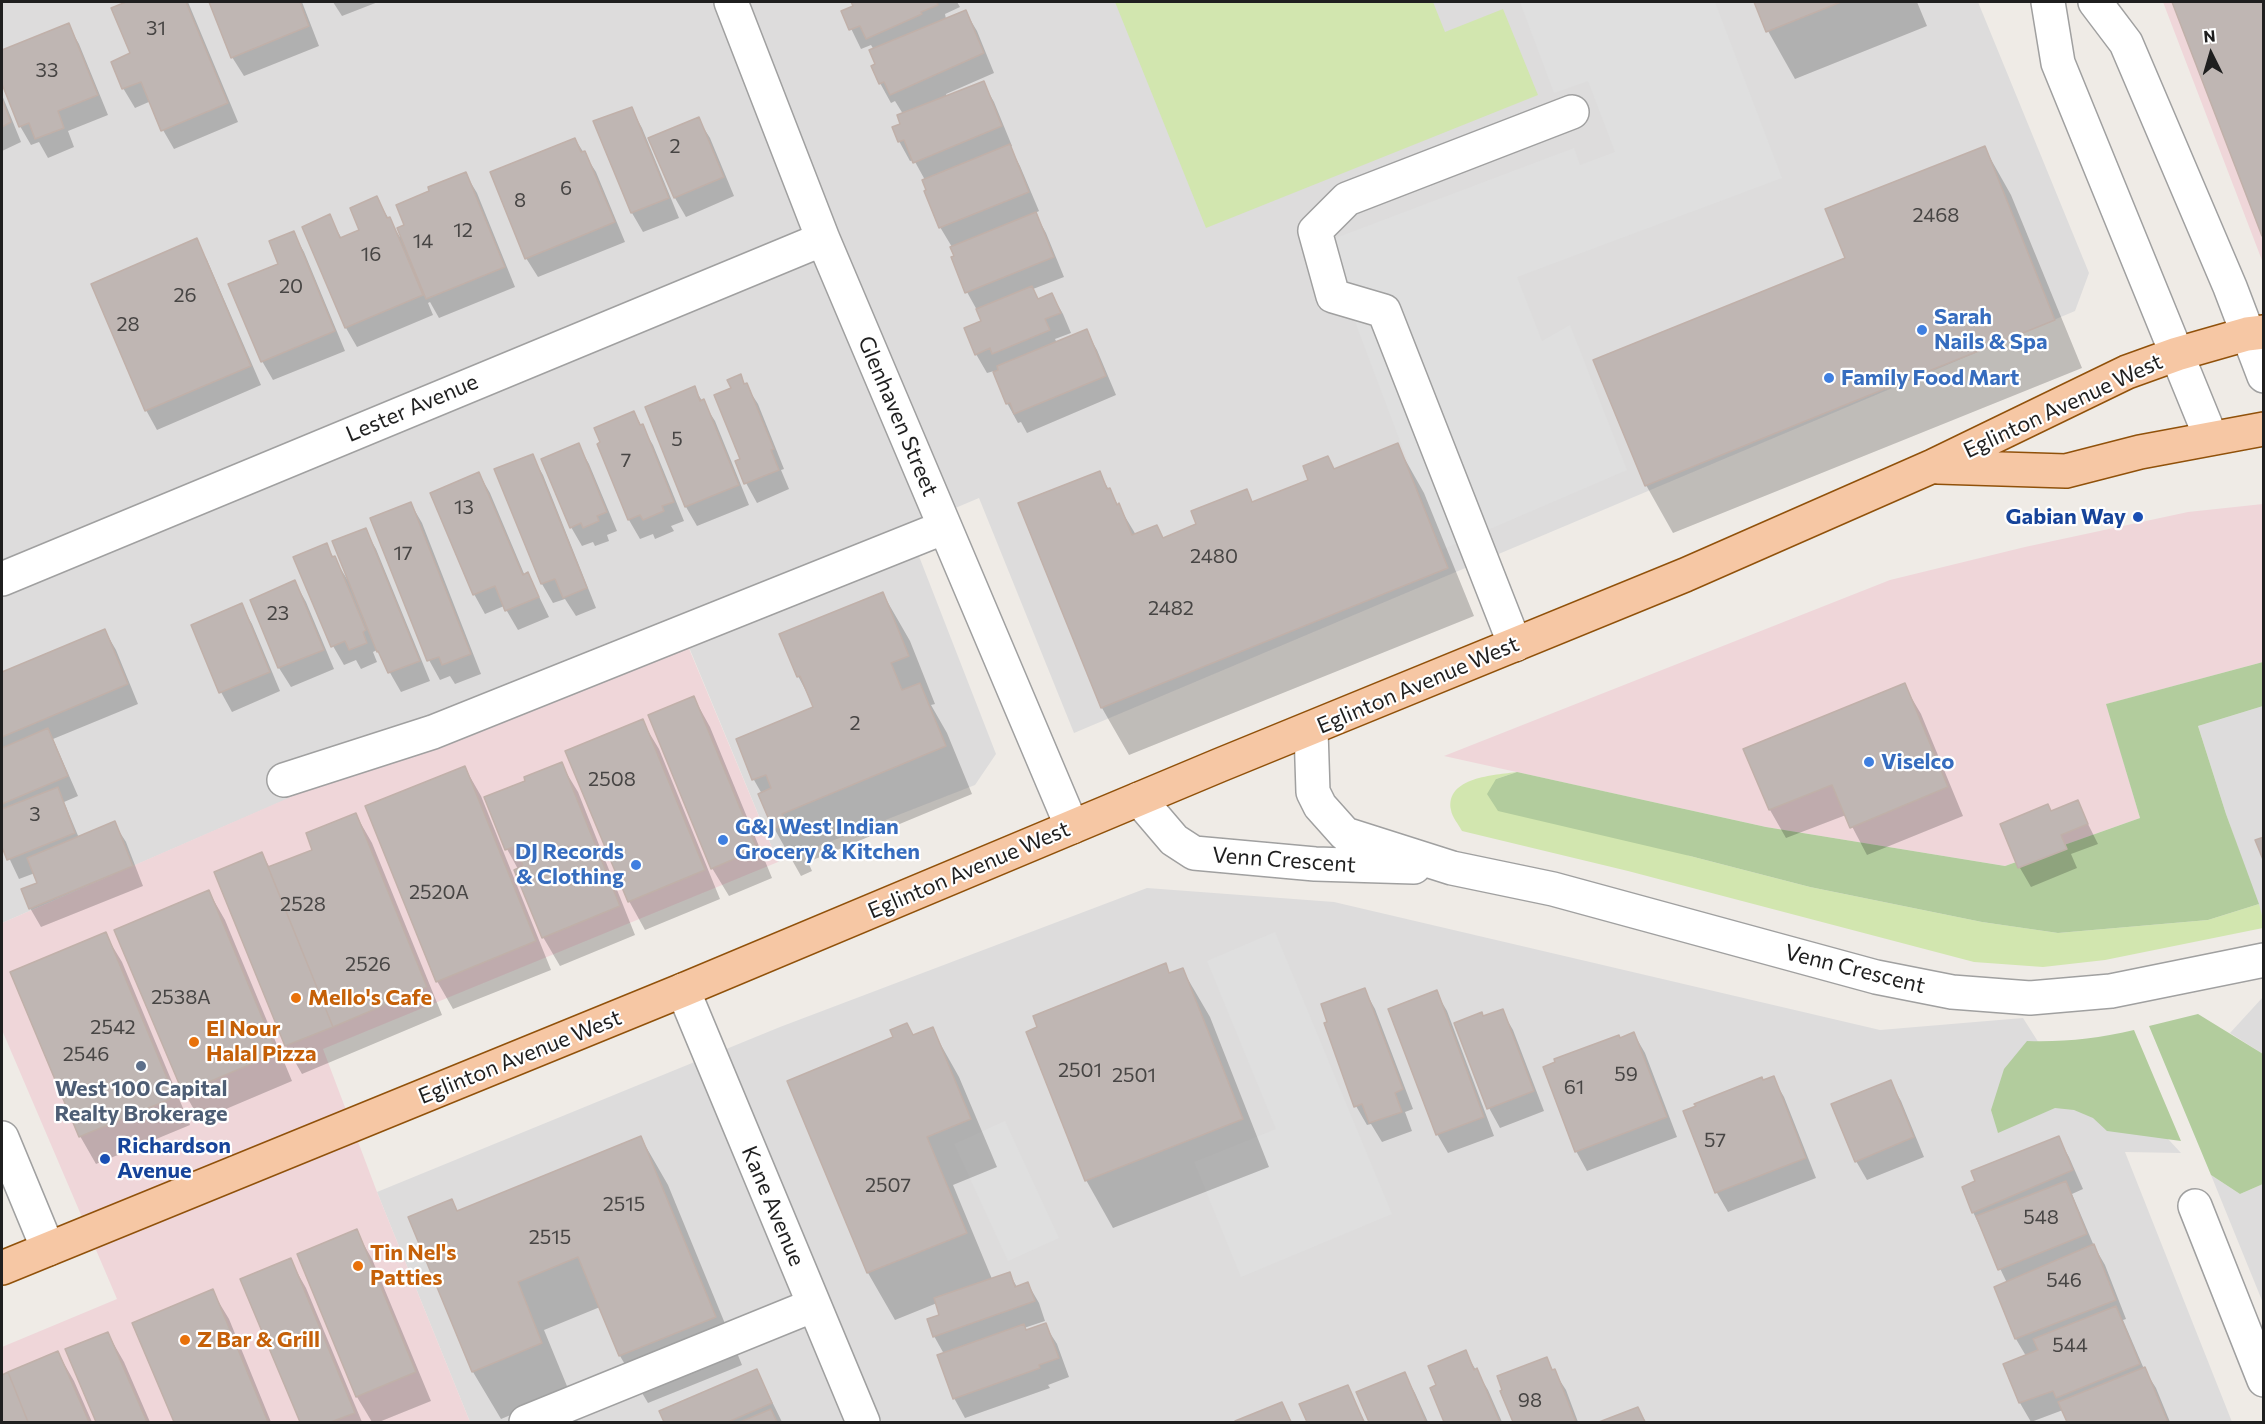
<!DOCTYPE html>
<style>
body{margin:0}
#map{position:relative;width:2265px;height:1424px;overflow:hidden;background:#efebe6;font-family:Commissioner,sans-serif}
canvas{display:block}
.frame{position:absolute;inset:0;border:3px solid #1f1f1f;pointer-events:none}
.north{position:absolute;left:2181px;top:24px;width:60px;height:60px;-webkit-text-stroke:4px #fff;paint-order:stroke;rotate:355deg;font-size:16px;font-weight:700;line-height:24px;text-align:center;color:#1f1f1f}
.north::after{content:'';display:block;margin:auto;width:21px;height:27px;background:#1f1f1f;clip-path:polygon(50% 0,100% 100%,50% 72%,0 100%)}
</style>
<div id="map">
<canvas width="2265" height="1424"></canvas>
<div class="frame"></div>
<div class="north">N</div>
</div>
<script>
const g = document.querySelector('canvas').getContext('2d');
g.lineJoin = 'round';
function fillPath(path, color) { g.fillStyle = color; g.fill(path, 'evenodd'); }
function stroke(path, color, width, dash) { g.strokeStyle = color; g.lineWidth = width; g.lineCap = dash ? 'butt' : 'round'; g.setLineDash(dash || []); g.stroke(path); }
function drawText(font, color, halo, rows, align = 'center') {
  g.font = font + ' Commissioner,sans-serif'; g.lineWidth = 4.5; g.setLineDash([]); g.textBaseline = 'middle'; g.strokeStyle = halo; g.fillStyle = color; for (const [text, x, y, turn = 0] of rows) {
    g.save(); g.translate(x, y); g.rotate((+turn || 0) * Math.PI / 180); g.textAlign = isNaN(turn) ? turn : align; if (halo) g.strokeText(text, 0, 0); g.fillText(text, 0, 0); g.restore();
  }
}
const residential = new Path2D(`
 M2,2H1978L2089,273L2075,311L1074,733L979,498L908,528L996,754L975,785L778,862L681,628L2,923Z
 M2263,706V919L2226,814L2198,726Z
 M1147,888L1334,902L1880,1030L2023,1018L2070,1092L2157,1127L2181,1153L2125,1152L2232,1422H470L377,1192L780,1027Z
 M2263,997V1054L2230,1033Z
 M2211,1175L2240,1194L2263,1184V1303Z`);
const commercial = new Path2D(`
 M2163,2H2263V263Z
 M2263,504V662L2107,704L2140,818L2005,866L1766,827L1444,756L1890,580L2025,547L2188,512Z
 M680,627L778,862L323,1049L377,1192L470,1422H2V1347L117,1299L2,1030V923Z`);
const grass = new Path2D(`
 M1115,2H1433L1445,32L1503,9L1538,95L1206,228Z
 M1517,772L1496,779L1690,856L1810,887L1982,922L2058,933L2208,920L2259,904L2263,919V928L2105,960L2043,967L1974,962L1628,871L1462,831C1459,825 1452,817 1451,810C1445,777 1495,775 1517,772Z`);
const forest = new Path2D(`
 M2263,662V706L2198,726L2226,814L2259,904L2208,920L2058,933L1982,922L1810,887L1690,856L1498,811L1487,794L1496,779L1517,772L1766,827L2005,866L2140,818L2106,704Z
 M2198,1014L2263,1054V1184L2240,1194L2211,1175L2149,1026Z
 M2134,1030L2181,1141L2107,1131L2093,1118L2074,1110L2055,1108L1998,1133L1991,1110L2004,1069L2027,1041C2065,1042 2096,1039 2134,1030Z`);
const parking = new Path2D(`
 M1520,2H1715L1782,178L1517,277L1542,341L1570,325L1627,470L1441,550L1325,242L1574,148L1580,165L1615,152L1588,81L1554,93Z
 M1275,932L1392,1214L1241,1277L1194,1162L1276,1129L1207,961Z
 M1005,1121L1059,1238L1008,1261L954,1144Z`);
const shadow = new Path2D(`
 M130,2H188L238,122L174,149L163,130L151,101L135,108L123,88L132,54L113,9Z
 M211,2H302L319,46L244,76L232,57Z
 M333,2H378L342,16Z
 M852,2H957L960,7L945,14L946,19L965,11L977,31L994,73L946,94L947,97L983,83L994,102L1012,146L1010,147L1020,166L1039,211L1035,213L1046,233L1064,277L1033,289L1039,300L1052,295L1063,314L1071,333L1055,339L1057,343L1086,331L1097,350L1116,395L1027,433L1021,422L1018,423L1007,403L994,371L987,373L976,354L983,321L967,292L952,247L940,227L925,180L914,160L910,161L899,141L903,114L895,101L891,103L880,83L874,50L871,45L861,49L843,12L855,6Z
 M1756,2H1917L1927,26L1795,79L1768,31Z
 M2173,2H2264V235Z
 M68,25L79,44L108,115L68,131L74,147L48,158L39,142L31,145L20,126L2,80V52Z
 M2,95L21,142L2,151Z
 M631,108L642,128L679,218L643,232L632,213L595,122Z
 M698,119L710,138L734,196L686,217L675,198L650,139Z
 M575,139L596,172L625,242L538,277L526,258Z
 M1984,147L2011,195L2082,368L1673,533L1646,485L1847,259Z
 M465,173L477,193L515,287L439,318L430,302L428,303L433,315L357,347L346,328L329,216L342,239L361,231L376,198L400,237L406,226Z
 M293,233L304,252L345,351L273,380L262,361L280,265Z
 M196,240L207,260L261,385L157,430L146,410Z
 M740,376L758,404L784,469L781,470L789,489L757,503L746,483L737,462L742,460L733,389Z
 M694,388L715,421L749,505L697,526L686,507L647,408Z
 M634,413L653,445L684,521L671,526L674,531L655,539L653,534L640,539L629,520L599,445Z
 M578,445L589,464L617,531L607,535L609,541L595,546L593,542L582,546L571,527Z
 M1397,445L1424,493L1474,616L1129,755L1102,708L1099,473L1136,535L1157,526L1164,539L1198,525L1246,491L1253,503L1310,480L1328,458L1335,470Z
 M532,456L543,475L596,608L576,616L565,599L553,603L542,584Z
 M479,474L490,493L525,576L528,574L549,617L518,630L504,606L485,614L474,594Z
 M411,504L422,523L481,674L455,684L450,676L440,680L429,660Z
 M365,530L376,549L430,681L401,692L377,650L373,652L377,662L361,669L356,660L344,665L333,646L326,545L347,579Z
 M295,582L306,602L334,669L291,687L279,668L252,601Z
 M883,594L910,641L935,704L931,705L947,733L972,794L808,862L812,871L801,876L774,828L762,794L754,780L738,740L815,708L798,676Z
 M241,605L252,624L280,691L232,712L221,692L193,625Z
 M105,631L116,650L138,704L53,739L78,796L64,802L79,838L114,823L126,842L143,886L41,927L30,908L39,884L35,873L19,879L2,843V674Z
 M1904,685L1921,714L1963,816L1867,855L1846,815L1786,838L1770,810L1745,750Z
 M694,698L710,727L772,878L729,896L712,868Z
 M642,721L659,749L720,899L645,930L629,901Z
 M561,764L578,792L635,935L560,966L543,937L518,869L507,849L527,781Z
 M465,768L481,796L551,970L453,1009L437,981Z
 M2077,802L2098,844L2071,854L2077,868L2031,887L2020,868L2001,824L2051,813Z
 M356,815L372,843L442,1015L302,1074L286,1046L262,854L270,868L314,851Z
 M209,892L225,920L292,1081L200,1120L184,1092Z
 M105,934L122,962L190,1125L96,1164L80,1136Z
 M1165,965L1170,974L1182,969L1210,1017L1269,1167L1113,1228L1086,1180Z
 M1364,989L1375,1009L1413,1109L1405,1112L1412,1131L1382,1142L1371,1124L1367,1125L1356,1106Z
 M1436,992L1447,1011L1494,1136L1448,1153L1437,1134Z
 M1502,1011L1513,1030L1544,1111L1500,1128L1489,1108L1484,1018Z
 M932,1029L959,1077L997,1167L953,1185L992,1279L1009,1273L1017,1287L1028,1284L1039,1303L1045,1321L1024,1328L1026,1332L1045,1325L1057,1344L1069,1377L1048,1385L1050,1388L965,1418L954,1398L944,1354L934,1336L941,1316L937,1303L895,1320L868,1273L789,1081Z
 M1634,1034L1645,1053L1677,1137L1587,1171L1576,1151L1620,1039Z
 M1773,1078L1784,1097L1816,1178L1728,1212L1717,1193L1685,1112Z
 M1890,1082L1901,1101L1924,1157L1867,1180L1856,1161Z
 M641,1138L668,1185L742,1365L648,1403L620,1356L600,1307L544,1330L569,1391L501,1419L473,1372L410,1217L451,1201L458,1212Z
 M2058,1138L2069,1157L2083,1189L2072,1194L2094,1246L2105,1265L2126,1319L2123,1320L2144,1369L2156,1388L2170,1422H2068L2063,1410L2031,1422L2020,1403L2005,1365L2026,1356L2016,1339L1996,1287L2007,1283L1973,1212Z
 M356,1231L372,1259L431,1401L379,1422H372L357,1397L299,1255Z
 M290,1260L306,1288L362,1422H301L242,1280Z
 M212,1291L229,1319L271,1422H175L134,1324Z
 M108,1334L124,1362L150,1422H98L67,1350Z
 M1465,1352L1488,1390L1502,1422H1446L1432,1389L1438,1386Z
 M58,1353L74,1381L92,1422H2V1376Z
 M1546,1359L1566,1390L1578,1422H1514L1502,1392Z
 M757,1371L782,1422H666L661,1412Z
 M1404,1373L1415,1393L1428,1422H1371L1358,1393Z
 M1347,1387L1365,1422H1309L1301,1405Z
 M1281,1404L1292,1422H1237Z
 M1637,1408L1646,1422H1603Z`);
const building = new Path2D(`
 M126,2H186L228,103L161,131L141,82L122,89L111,62L130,53L111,8Z
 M209,2H300L309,26L231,58Z
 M851,2H937L938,5L921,12L922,14L866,39L860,26L849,30L841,11L853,6Z
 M1754,2H1841L1766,32Z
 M2172,2H2264V236H2262Z
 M966,10L984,53L890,95L884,82L879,84L871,66L875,64L869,50Z
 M69,23L98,95L58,111L64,128L35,139L29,123L19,127L2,84V50Z
 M984,81L1002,126L913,163L904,140L898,142L892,127L900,124L897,115Z
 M2,99L11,122L2,127Z
 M632,107L669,198L631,213L593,121Z
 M699,117L724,177L674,198L648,138Z
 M575,138L581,152L585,151L615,222L525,259L490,172Z
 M1010,144L1029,192L939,228L924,191L926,190L922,180Z
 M1985,146L2055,320L1645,486L1593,360L1845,258L1825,209Z
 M466,172L505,267L426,299L397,228L404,225L396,205L429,191L428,187Z
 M377,196L387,218L390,217L423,295L345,328L302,227L330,214L340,238L359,230L350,208Z
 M1036,212L1054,257L965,293L951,257L954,256L950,247Z
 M294,231L335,331L261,362L228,284L278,264L269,241Z
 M197,238L251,366L145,411L91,284Z
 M1032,286L1038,299L1052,293L1061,313L1045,319L1050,330L992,354L990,348L975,355L964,328L981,321L976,309Z
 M1087,329L1106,376L1014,414L1010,403L1006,404L993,372L998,370L997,366Z
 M741,374L744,384L747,383L774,449L771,450L779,470L744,484L735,461L740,459L714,395L731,388L727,380Z
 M695,386L700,401L704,399L739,485L685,507L645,407Z
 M634,411L640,425L643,424L674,502L662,506L664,511L643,520L640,515L628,520L597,444L600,442L594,428Z
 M579,443L607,512L597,516L599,521L583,528L581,523L570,528L541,459Z
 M1398,443L1448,568L1101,708L1018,503L1100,471L1107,489L1110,488L1117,505L1119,503L1132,535L1157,525L1163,538L1196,524L1191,511L1247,489L1252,502L1308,480L1303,466L1328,456L1334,469Z
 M533,454L587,588L563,598L555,579L541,584L494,469Z
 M479,472L523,575L528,572L539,597L505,611L495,586L473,595L430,493Z
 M411,502L471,654L442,665L439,657L427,661L370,518Z
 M366,528L420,661L388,673L378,651L377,652L332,541Z
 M327,543L332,557L335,556L366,630L363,632L367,643L349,650L345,641L331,647L293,557Z
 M295,580L324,650L278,668L250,600Z
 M883,592L909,656L891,663L902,690L920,683L946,746L782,814L786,823L773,829L758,794L771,788L766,775L752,780L736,739L813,707L800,676L797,677L779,634Z
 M242,603L270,672L219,693L191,625Z
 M105,629L128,684L2,737V672Z
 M1905,683L1948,787L1850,828L1832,785L1769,810L1743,749Z
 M694,696L757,849L711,869L648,715Z
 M643,719L705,870L628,902L565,751Z
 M48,728L68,776L2,804V748Z
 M562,762L620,906L542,938L514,870L523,866L516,846L505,850L484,797L525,781L524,777Z
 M465,766L536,941L436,982L365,806Z
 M58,787L75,833L7,860L2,847V809Z
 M2078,800L2088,824L2061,835L2067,849L2018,868L2000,824L2048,804L2051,811Z
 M356,813L427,987L333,1027L268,867L312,850L306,833Z
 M115,821L133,866L29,909L21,889L37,883L27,858Z
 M2264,837V862L2255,840Z
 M262,852L333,1027L285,1046L214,872Z
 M209,890L277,1053L183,1093L114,930Z
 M106,932L175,1097L79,1137L10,972Z
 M1166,963L1169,973L1183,968L1243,1119L1085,1181L1026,1032L1037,1027L1033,1016Z
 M1365,988L1403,1089L1395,1093L1402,1112L1369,1123L1362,1104L1354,1107L1324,1023L1327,1022L1321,1004Z
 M1437,990L1484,1117L1436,1135L1388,1009Z
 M1503,1009L1534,1091L1487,1109L1454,1023L1482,1012L1483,1016Z
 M907,1023L913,1035L933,1027L971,1119L927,1137L967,1233L867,1273L787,1081L893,1037L890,1030Z
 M1634,1032L1667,1117L1575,1152L1543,1067L1555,1062L1554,1059L1619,1035L1620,1038Z
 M1774,1076L1806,1158L1715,1193L1683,1111L1696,1106L1694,1104L1762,1077L1763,1080Z
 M1891,1080L1914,1137L1855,1162L1831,1104Z
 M641,1136L716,1317L619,1356L578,1257L518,1282L542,1343L472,1372L408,1217L452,1199L457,1211Z
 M2059,1136L2073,1170L1972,1213L1962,1187L1975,1181L1971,1171Z
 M2066,1181L2087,1234L1998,1270L1976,1216Z
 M357,1229L416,1372L356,1397L297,1254Z
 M2094,1244L2116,1300L2015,1339L1994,1287Z
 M291,1258L355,1413L331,1422H300L240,1279Z
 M1010,1272L1015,1287L1028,1282L1035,1301L933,1337L927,1319L939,1315L934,1298Z
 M213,1289L268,1422H174L132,1323Z
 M2116,1306L2140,1364L2056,1398L2053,1391L2019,1403L2003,1364L2038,1350L2033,1339Z
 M1046,1323L1059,1358L1039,1365L1040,1368L953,1399L937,1355L1024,1324L1026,1330Z
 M108,1332L147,1422H96L65,1349Z
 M1466,1350L1474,1370L1477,1368L1500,1422H1444L1430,1388L1436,1385L1428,1366Z
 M58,1351L89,1422H28L8,1372Z
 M1547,1357L1552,1370L1555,1369L1576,1422H1513L1500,1391L1502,1390L1497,1376Z
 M2145,1367L2168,1422H2067L2058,1402Z
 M757,1369L772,1403L728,1422H664L659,1411Z
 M8,1372L28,1422H2V1375Z
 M1405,1372L1426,1422H1369L1356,1392Z
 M1348,1385L1364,1422H1307L1299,1404Z
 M1282,1402L1291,1422H1235V1421Z
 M1638,1407L1645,1422H1599Z
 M771,1409L777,1422H740Z`);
const minor = new Path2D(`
 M731,2L823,239L1072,827
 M2048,2L2058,63L2211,438
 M2095,2L2126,43L2230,287L2264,376
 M2,579L823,239
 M1515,645L1384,311L1333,296L1315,231L1347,199L1572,112
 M1311,730L1313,792L1320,806L1345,834L1452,868L1553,889L1876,977L1952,992L2030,998L2111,991L2264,960
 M284,780L433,732L945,527
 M1139,799L1174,840L1194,853L1315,864L1414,867
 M683,990L863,1422
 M2,1138L48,1249
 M2195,1206L2264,1380
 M526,1422L814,1305`);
const major = new Path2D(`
 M1938,467L2066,471L2140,452L2264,429
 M2,1268L683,990L1220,765L1685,575L1933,466L2127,372L2177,354L2247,334L2264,332`);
const markers = [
 [1922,330,6,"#3f7fe0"],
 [1829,378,6,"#3f7fe0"],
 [2138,517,6,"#1a4fb4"],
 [1869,762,6,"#3f7fe0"],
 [723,840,6,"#3f7fe0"],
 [636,865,6,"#3f7fe0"],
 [296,998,6,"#e8710a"],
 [194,1042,6,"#e8710a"],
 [141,1066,6,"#5c6f8a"],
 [105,1159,6,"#1a4fb4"],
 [358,1266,6,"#e8710a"],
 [185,1340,6,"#e8710a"]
];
const numberNames = [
 ["31",156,28],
 ["33",47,70],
 ["2",675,146],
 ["6",566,188],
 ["8",520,200],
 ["2468",1936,215],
 ["12",463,230],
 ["14",423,241],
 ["16",371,254],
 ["20",291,286],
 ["26",185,295],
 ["28",128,324],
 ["5",677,439],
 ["7",626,460],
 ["13",464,507],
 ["17",403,553],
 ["2480",1214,556],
 ["2482",1171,608],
 ["23",278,613],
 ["2",855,723],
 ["2508",612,779],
 ["3",35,814],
 ["2520A",439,892],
 ["2528",303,904],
 ["2526",368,964],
 ["2538A",181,997],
 ["2542",113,1027],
 ["2546",86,1054],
 ["2501",1080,1070],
 ["59",1626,1074],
 ["2501",1134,1075],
 ["61",1574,1087],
 ["57",1715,1140],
 ["2507",888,1185],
 ["2515",624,1204],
 ["548",2041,1217],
 ["2515",550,1237],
 ["546",2064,1280],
 ["544",2070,1345],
 ["98",1530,1400]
];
const shopNames = [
 ["Sarah",1934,317],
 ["Nails & Spa",1934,342],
 ["Family Food Mart",1841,378],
 ["Viselco",1881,762],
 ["G&J West Indian",735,827],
 ["Grocery & Kitchen",735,852],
 ["DJ Records",624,852,"right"],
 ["& Clothing",624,877,"right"]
];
const streetNames = [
 ["Eglinton Avenue West",2063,406,-25],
 ["Lester Avenue",412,408,-23],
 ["Glenhaven Street",898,416,67],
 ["Eglinton Avenue West",1418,685,-23],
 ["Venn Crescent",1284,860,4],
 ["Eglinton Avenue West",969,870,-23],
 ["Venn Crescent",1855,969,14],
 ["Eglinton Avenue West",520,1057,-22],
 ["Kane Avenue",773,1206,67]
];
const transitNames = [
 ["Gabian Way",2126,517],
 ["Richardson",117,1146,"left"],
 ["Avenue",117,1171,"left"]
];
const foodNames = [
 ["Mello's Cafe",308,998],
 ["El Nour",206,1029],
 ["Halal Pizza",206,1054],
 ["Tin Nel's",370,1253],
 ["Patties",370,1278],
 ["Z Bar & Grill",197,1340]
];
const serviceNames = [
 ["West 100 Capital",141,1089],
 ["Realty Brokerage",141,1114]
];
fillPath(residential, '#dddcdc');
fillPath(commercial, '#efd6d9');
fillPath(grass, '#d2e6af');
fillPath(forest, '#b2cc9d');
fillPath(parking, '#dfdfdf');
fillPath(shadow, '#0003');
fillPath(building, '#bfb6b3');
stroke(building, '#c0b0a9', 1.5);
stroke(minor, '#a0a0a0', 36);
stroke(major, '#90510a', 36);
stroke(minor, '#fff', 33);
stroke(major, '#f6c7a4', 33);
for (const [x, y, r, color] of markers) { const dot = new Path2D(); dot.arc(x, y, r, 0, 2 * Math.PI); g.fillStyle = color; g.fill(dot); stroke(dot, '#fff', 2); }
drawText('20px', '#474544', null, numberNames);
drawText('bold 22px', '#366cbe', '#fff', shopNames, 'left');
drawText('22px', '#1f1f1f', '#fff', streetNames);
drawText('bold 22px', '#164399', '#fff', transitNames, 'right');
drawText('bold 22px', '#c56008', '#fff', foodNames, 'left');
drawText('bold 22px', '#4e5e75', '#fff', serviceNames);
</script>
